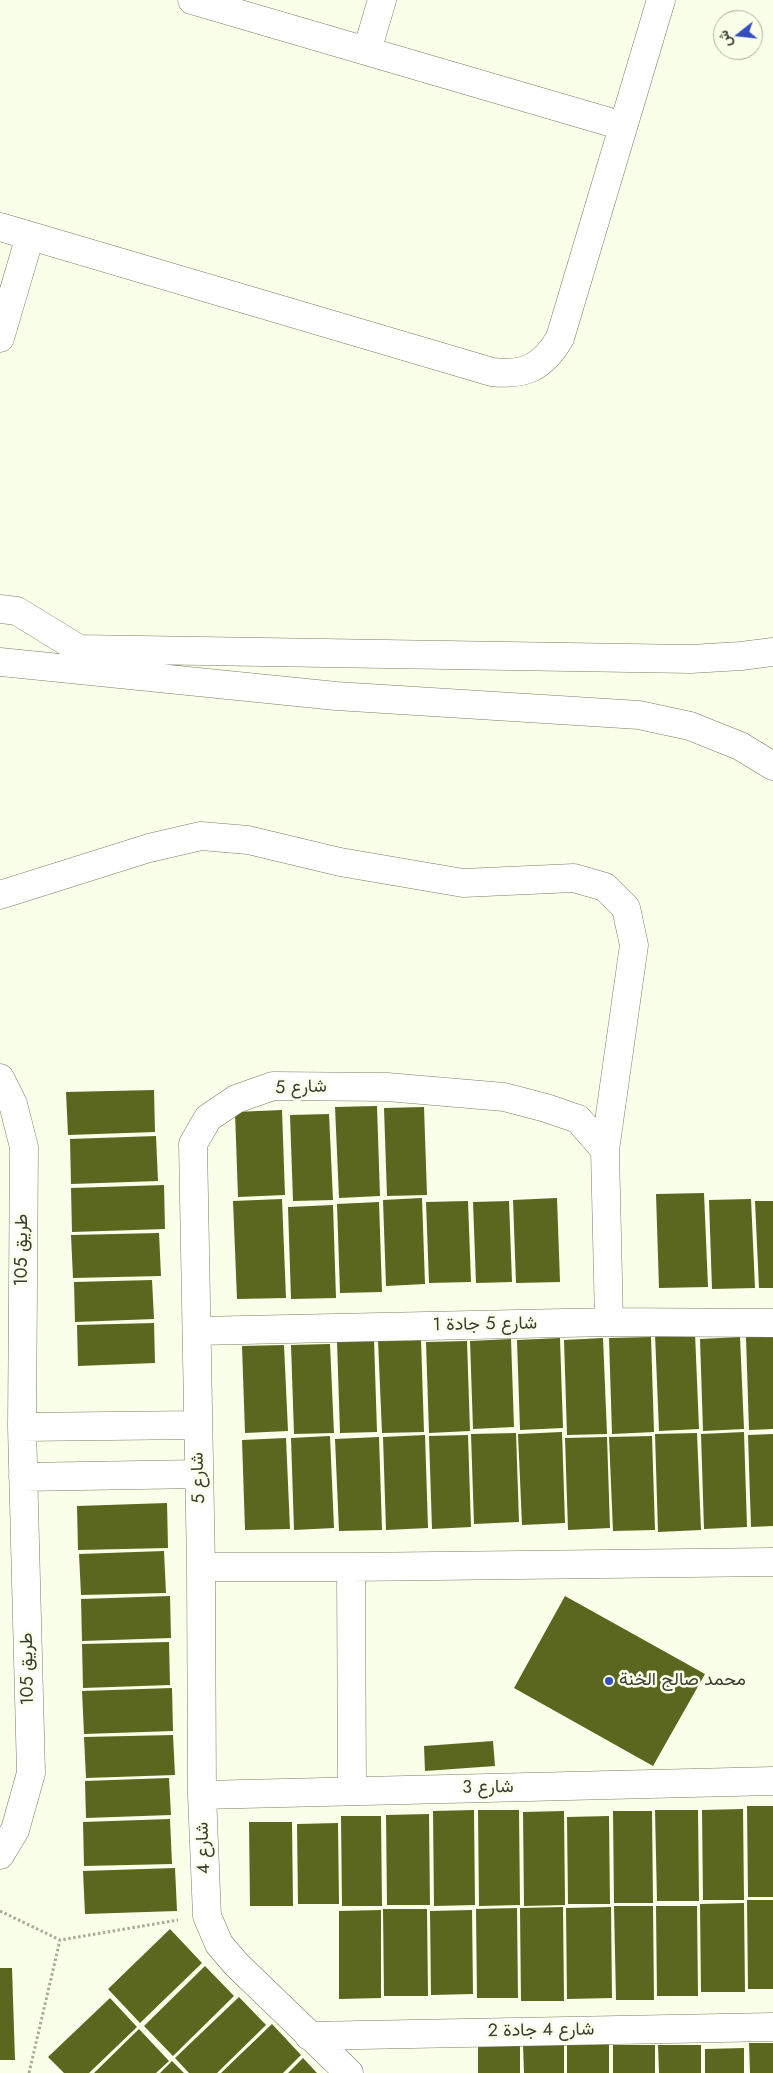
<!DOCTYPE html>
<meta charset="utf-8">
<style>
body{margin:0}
#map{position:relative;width:773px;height:2073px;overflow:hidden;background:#f9ffe8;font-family:Jost,Vazirmatn,sans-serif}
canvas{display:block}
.north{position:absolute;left:713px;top:10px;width:50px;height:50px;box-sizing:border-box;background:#f9ffe8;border:1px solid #adb19f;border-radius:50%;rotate:254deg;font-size:14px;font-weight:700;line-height:20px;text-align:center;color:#3a3c31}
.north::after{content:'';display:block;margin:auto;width:18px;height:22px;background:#364dbf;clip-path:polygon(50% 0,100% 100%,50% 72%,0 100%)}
</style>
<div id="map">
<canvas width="773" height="2073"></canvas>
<div class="north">ش</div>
</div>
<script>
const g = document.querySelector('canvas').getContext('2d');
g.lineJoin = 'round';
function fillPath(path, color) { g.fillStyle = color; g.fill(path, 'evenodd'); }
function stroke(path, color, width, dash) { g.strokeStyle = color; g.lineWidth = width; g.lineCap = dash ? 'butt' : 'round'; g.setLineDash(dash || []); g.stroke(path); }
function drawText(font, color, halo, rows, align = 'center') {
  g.font = font + ' Jost,Vazirmatn,sans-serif'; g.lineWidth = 5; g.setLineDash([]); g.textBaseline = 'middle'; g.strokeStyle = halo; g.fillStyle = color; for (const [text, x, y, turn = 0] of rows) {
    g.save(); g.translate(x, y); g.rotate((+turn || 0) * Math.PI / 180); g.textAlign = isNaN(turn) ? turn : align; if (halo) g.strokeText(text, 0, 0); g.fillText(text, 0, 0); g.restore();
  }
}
const building = new Path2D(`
 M154,1090L155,1132L68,1135L66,1092Z
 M377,1106L380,1196L339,1198L335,1107Z
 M424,1107L427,1195L387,1196L384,1108Z
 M282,1110L285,1195L238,1197L235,1112Z
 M329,1114L333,1200L293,1201L290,1115Z
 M156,1136L158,1181L71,1184L70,1139Z
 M164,1185L165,1229L72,1232L71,1188Z
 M704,1193L708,1287L659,1288L656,1194Z
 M422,1198L425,1284L386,1286L383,1200Z
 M557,1198L560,1282L516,1283L513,1200Z
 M282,1199L286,1298L237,1299L233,1201Z
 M751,1199L755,1288L712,1289L709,1200Z
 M468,1201L471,1282L429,1283L426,1202Z
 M509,1201L512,1282L476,1283L473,1202Z
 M755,1201H773V1288H759Z
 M379,1202L382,1292L340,1293L337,1204Z
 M333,1205L336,1298L291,1299L288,1207Z
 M159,1233L161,1276L73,1278L71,1235Z
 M152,1280L154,1319L75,1322L74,1282Z
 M154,1323L155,1363L78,1366L77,1325Z
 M695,1333L699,1429L659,1431L655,1334Z
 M773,1336V1429L749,1430L746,1337Z
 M651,1337L654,1432L612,1434L609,1338Z
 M740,1337L744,1429L703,1431L700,1339Z
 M560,1338L563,1428L520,1430L517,1340Z
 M603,1338L607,1434L567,1435L564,1340Z
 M374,1339L377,1432L340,1433L337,1341Z
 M421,1339L424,1432L382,1433L378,1340Z
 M511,1339L514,1427L473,1429L470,1341Z
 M467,1341L470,1431L429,1433L426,1342Z
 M330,1344L334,1433L294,1434L291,1345Z
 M284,1345L288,1431L245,1433L242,1346Z
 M562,1432L565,1523L522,1525L518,1434Z
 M744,1432L747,1527L704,1529L701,1434Z
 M516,1433L519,1522L474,1524L471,1434Z
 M697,1433L701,1530L658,1532L655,1434Z
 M773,1434V1526L751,1527L748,1435Z
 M425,1435L428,1528L386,1530L383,1437Z
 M468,1435L471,1527L432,1529L429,1436Z
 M330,1436L334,1528L294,1530L291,1438Z
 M652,1436L655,1530L613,1531L609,1437Z
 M379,1437L382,1530L339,1531L335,1439Z
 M607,1437L610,1528L568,1530L565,1438Z
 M286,1438L290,1529L245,1530L242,1440Z
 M167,1503L168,1548L78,1550L77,1506Z
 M164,1551L166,1593L81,1595L79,1554Z
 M170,1596L171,1638L82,1641L81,1599Z
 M565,1596L705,1674L653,1766L514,1688Z
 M169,1642L170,1685L83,1688L82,1644Z
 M172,1688L173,1731L84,1734L82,1691Z
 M173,1735L175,1775L86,1778L84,1737Z
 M493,1741L495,1766L425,1771L424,1746Z
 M169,1778L171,1815L86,1818L85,1781Z
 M747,1806H773V1897H748Z
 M743,1809L744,1900H703L702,1810Z
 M474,1810L475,1905L434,1906L433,1811Z
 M478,1810H519L520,1905L479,1906Z
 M655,1810H698L699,1901H657Z
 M564,1811L565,1905L524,1906L523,1812Z
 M613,1811H652L653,1903H614Z
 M429,1814L430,1905H387L386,1815Z
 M341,1816H381L382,1906H342Z
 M609,1816L610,1904H568L567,1817Z
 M170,1819L172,1864L84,1866L83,1822Z
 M249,1822H292L293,1906H250Z
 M338,1823L339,1904H298L297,1824Z
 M175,1868L177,1911L85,1914L83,1871Z
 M747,1900H773V1989H748Z
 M744,1903L745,1992H701L700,1904Z
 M614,1906H653L654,2000H616Z
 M656,1906H697L698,1996H657Z
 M563,1907L564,2001H521L520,1908Z
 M611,1907L612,1998L567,1999L566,1908Z
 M517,1908L518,1998H477L476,1909Z
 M383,1909H427L428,1996H384Z
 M381,1910V1998L339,1999V1911Z
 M472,1910L473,1994L431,1995L430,1911Z
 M170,1929L202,1963L140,2023L108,1989Z
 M205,1966L234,1996L173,2056L144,2026Z
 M0,1968H12L15,2060H0Z
 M239,1997L266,2025L217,2073H189L175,2058Z
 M110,1998L137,2027L89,2073H64L48,2057Z
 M272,2024L301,2055L283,2073H221Z
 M139,2029L169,2061L156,2073H94Z
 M564,2043V2073H524L523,2044Z
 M567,2043H609V2073H567Z
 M749,2043H773V2073H750Z
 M613,2045H655V2073H613Z
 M658,2045H701V2073H659Z
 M478,2046H520V2073H478Z
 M744,2048V2073H705V2049Z
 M303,2058L317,2073H288Z
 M172,2061L184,2073H160Z`);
const path = new Path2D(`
 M0,1911L60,1940L178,1920
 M29,2073L60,1940`);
const minor = new Path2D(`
 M192,0L623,126
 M367,51L382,0
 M0,227L492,372C525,376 543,367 560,338L661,0
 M0,338L30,236
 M0,609L17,611L79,649L691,659L741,656L773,652
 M0,662L336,696L639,715L690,726L740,746L773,766
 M0,895L149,848L201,836L248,840L340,862L463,883L574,878L605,887L626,908L634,945L605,1150
 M0,1078L13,1104L24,1147L22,1427L31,1773L15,1830L0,1855
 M197,1331L609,1322L773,1323
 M22,1427L197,1425
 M23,1477L199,1474
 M201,1567H351L773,1562
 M351,1567L352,1791
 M202,1795L773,1781
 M309,2036L773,2027
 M349,2073L236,1964L219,1944L207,1916L202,1795L201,1567L193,1144L208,1118L236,1099L273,1086L387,1087L504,1097L546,1108L578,1119L605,1150L609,1322`);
const markers = [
 [609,1681,5,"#364dbf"]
];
const streetNames = [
 ["شارع 5",301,1088,-2],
 ["طريق 105",23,1250,-90],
 ["شارع 5 جادة 1",485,1325,-1],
 ["شارع 5",199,1478,-92],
 ["طريق 105",28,1669,-91],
 ["شارع 3",488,1788,-1],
 ["شارع 4",204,1848,-92],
 ["شارع 4 جادة 2",541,2031,-1]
];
const poiNames = [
 ["محمد صالح الخنة",619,1681]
];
fillPath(building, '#5b671f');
stroke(minor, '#797f65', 29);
stroke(path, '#a7ac9a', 3, [2.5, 2.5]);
stroke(minor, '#fff', 28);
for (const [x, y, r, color] of markers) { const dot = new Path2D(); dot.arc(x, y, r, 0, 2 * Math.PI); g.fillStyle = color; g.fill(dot); stroke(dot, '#f9ffe8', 2); }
drawText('18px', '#3a3c31', '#f9ffe8', streetNames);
drawText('18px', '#3a3c31', '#f9ffe8', poiNames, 'left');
</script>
